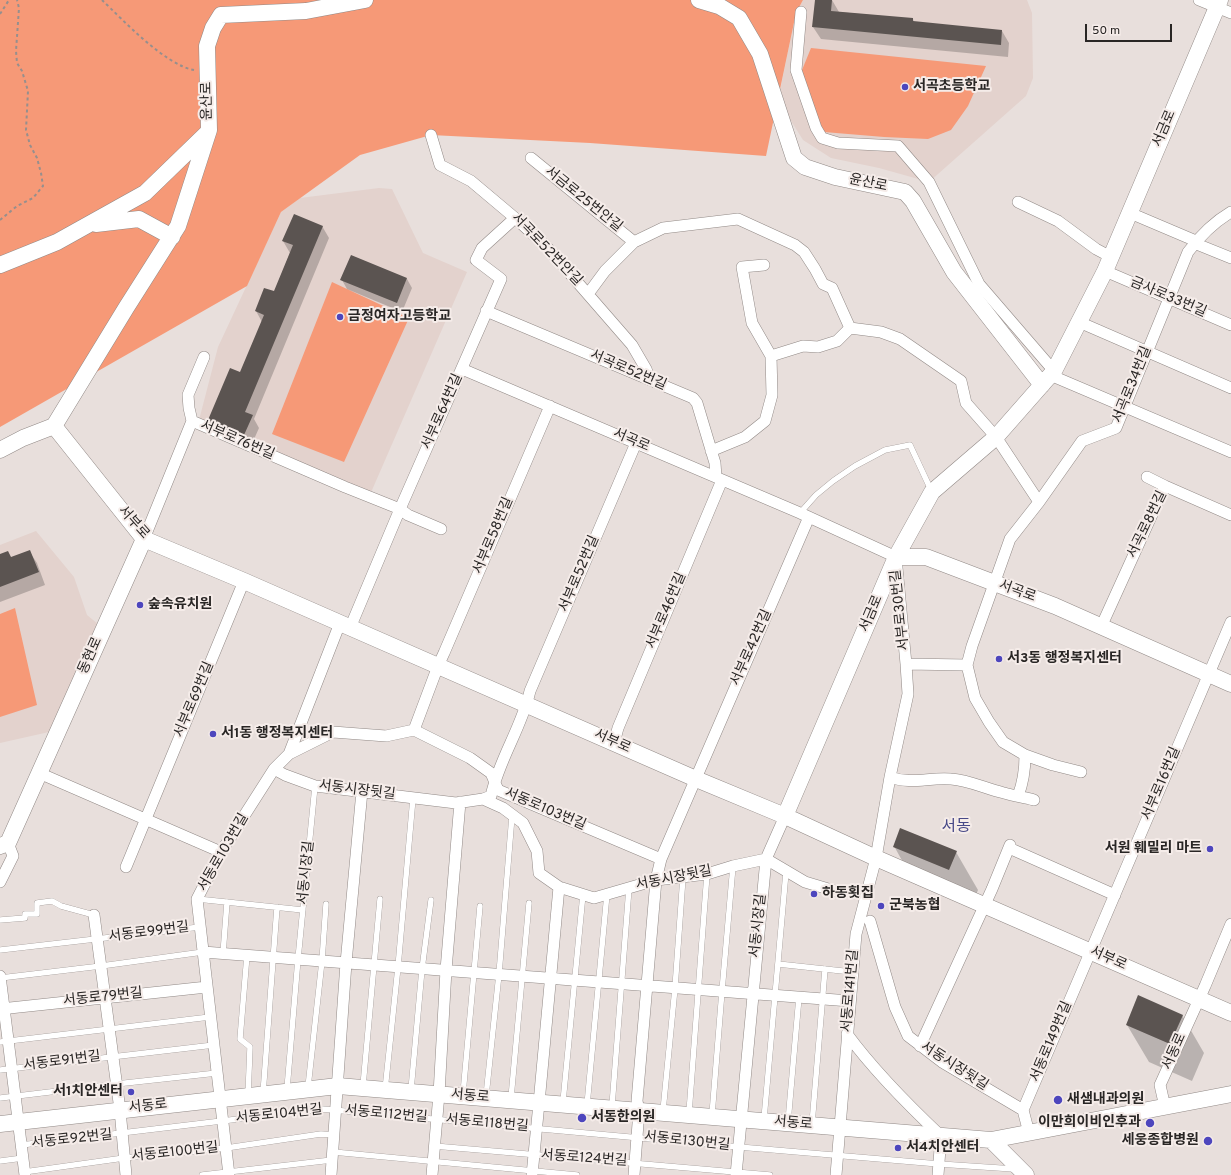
<!DOCTYPE html>
<meta charset="utf-8">
<style>
body{margin:0}
#map{position:relative;width:1231px;height:1175px;overflow:hidden;background:#e8dfdc;font-family:Overpass,sans-serif}
canvas{display:block}
.scale{position:absolute;left:1085px;top:24px;width:87px;height:18px;box-sizing:border-box;border:2px solid #292625;border-top:0;padding-left:5px;font-size:12px;line-height:14px;white-space:nowrap;color:#292625;-webkit-text-stroke:3px #f5ece9;paint-order:stroke}
</style>
<div id="map">
<canvas width="1231" height="1175"></canvas>
<div class="scale">50 m</div>
</div>
<script>
const g = document.querySelector('canvas').getContext('2d');
g.lineJoin = 'round';
function fillPath(path, color) { g.fillStyle = color; g.fill(path, 'evenodd'); }
function stroke(path, color, width, dash) { g.strokeStyle = color; g.lineWidth = width; g.lineCap = dash ? 'butt' : 'round'; g.setLineDash(dash || []); g.stroke(path); }
function drawText(font, color, halo, rows, align = 'center') {
  g.font = font + ' Overpass,"Noto Sans KR",sans-serif'; g.lineWidth = 4; g.setLineDash([]); g.textBaseline = 'middle'; g.strokeStyle = halo; g.fillStyle = color; for (const [text, x, y, turn = 0] of rows) {
    g.save(); g.translate(x, y); g.rotate((+turn || 0) * Math.PI / 180); g.textAlign = isNaN(turn) ? turn : align; if (halo) g.strokeText(text, 0, 0); g.fillText(text, 0, 0); g.restore();
  }
}
const built = new Path2D(`
 M803,0H1027L1032,13L1033,78L1026,96L929,182L879,168L831,158L803,140L778,100L796,13Z
 M379,188L392,189L423,253L467,272L369,497L198,424L218,347L281,212L300,198Z
 M36,531L74,577L87,615L98,624L49,732L0,743V545Z`);
const green = new Path2D(`
 M0,0H803L796,13L766,156L590,143L431,135L360,155L281,212L247,286L0,427Z
 M811,48L986,66L968,106L951,130L928,139L884,137L824,132L813,107L802,70Z
 M332,282L409,318L344,462L272,434Z
 M15,608L37,705L0,717V614Z`);
const shadow = new Path2D(`
 M816,0H832L839,12L913,19L914,22L1002,31L1009,43L1008,57L821,39L813,27Z
 M322,226L329,238L254,419L259,428L251,446L216,432L209,420L241,374L262,322L256,311L274,293L290,253L283,241Z
 M352,256L407,279L412,288L402,312L347,289L342,280Z
 M29,551L37,563L45,585L0,602V555L11,558Z
 M894,846L956,852L978,890L971,907L915,884Z
 M1182,1015L1204,1053L1192,1081L1149,1062L1127,1025Z`);
const building = new Path2D(`
 M815,0H832L831,11L913,18V21L1002,30L1001,45L812,27Z
 M294,214L323,226L245,412L253,415L244,435L208,420L230,368L240,372L264,315L255,311L264,288L274,291L293,245L282,241Z
 M351,255L407,278L397,303L340,280Z
 M30,550L39,572L0,587V554L8,551L11,557Z
 M900,828L957,851L949,870L893,847Z
 M1138,995L1183,1015L1170,1044L1126,1025Z`);
const path = new Path2D(`
 M102,0C123,20 165,65 194,70
 M0,14L9,0
 M0,220L17,206L33,198L43,186L41,173L37,158L30,145L26,130L28,91L22,71L17,63L16,51L19,8L17,0`);
const lane = new Path2D(`
 M800,513L816,495L833,481L855,466L885,450L910,445L931,490
 M197,899L303,910
 M0,920L25,918V914H37V903L52,901L61,906L94,915
 M0,950L200,927
 M223,954L227,902
 M247,955L240,1039L250,1047L248,1096
 M778,964L852,972
 M0,978L101,966L203,952
 M0,1042L210,1017
 M0,1070L214,1045
 M363,1086L380,899
 M308,1087L322,961L326,904
 M287,1089L298,959L315,786
 M385,1090L398,967L413,798
 M411,1090L422,969L431,900
 M263,1094L277,907
 M463,1094L480,906
 M486,1096L499,974L512,816
 M0,1098L116,1084L217,1073
 M511,1098L529,903
 M563,1102L583,894
 M587,1105L607,894
 M612,1106L629,888
 M663,1111L675,988L683,877
 M689,1113L707,874
 M712,1115L722,991L733,866
 M764,1119L786,872
 M788,1122L799,997
 M812,1124L825,969
 M21,1145L322,1109L739,1147L939,1164L1014,1169
 M434,1146L770,1175
 M333,1152L577,1175
 M0,1161L23,1158
 M24,1172L124,1158L226,1148L321,1134L334,1135
 M202,1175L332,1160`);
const street = new Path2D(`
 M1199,0L1231,13
 M801,12L796,70L816,128L822,138L838,143L898,146L929,182L979,284L1054,371
 M431,135L440,165L471,181L515,218L545,245L632,345L646,369L650,380
 M531,158L634,242
 M1018,202L1058,221L1096,249L1111,257
 M1130,213L1196,241
 M1194,243L1231,258
 M764,265L742,267L752,323L771,356L803,346L818,347L837,341L850,328L881,332L900,339L961,381L966,403L996,437L1039,502
 M1105,271L1231,325
 M588,294L605,271L634,242L663,228L738,219L795,245L804,252L815,269L823,284L832,288L850,328
 M486,311L693,398L697,403L715,463L716,477
 M1079,322L1231,388
 M462,369L800,513L896,557L906,664L908,694L890,777L876,858L856,934L836,1175
 M1050,375L1231,452
 M192,421L345,487L400,509L408,515L441,529
 M192,421L189,408L188,395L204,357
 M711,451L745,437L765,421L772,395L771,356
 M1147,477L1165,486
 M144,539L192,421
 M1101,627L1165,486L1231,515
 M350,628L400,509L501,279L476,260L482,248L515,218
 M906,664L967,665
 M414,730L438,666L444,653L550,406
 M614,743L618,728L722,480
 M289,754L340,623
 M274,769L285,775L315,786L456,803L483,799L503,808L523,823L537,851L539,873L559,887L594,898L656,880L707,874L733,866L766,859L805,882L835,891
 M1081,772L1053,765L1025,755L1003,742L989,722L975,698L967,665L972,646L1010,539L1039,502L1082,441L1116,428L1188,252C1200,236 1214,222 1231,212
 M39,773L221,852
 M890,777C911,785 929,777 951,779C969,780 986,789 1004,793C1014,796 1024,797 1034,800
 M1018,796C1023,783 1025,769 1025,755
 M483,799L491,796C499,759 522,727 530,691L636,443
 M1009,848L1115,895
 M126,867L244,581
 M0,882L13,856L8,843
 M94,915L120,1110L126,1175
 M870,921L895,1007L908,1036L942,1062L1023,1110
 M203,952L850,1001
 M0,976L25,1175
 M0,1009L207,987
 M847,1034C875,1072 907,1104 941,1136L938,1175
 M920,1046L992,889L1010,845
 M1165,1107L1160,1085L1205,986L1231,924
 M1029,1133L1023,1110L1231,622
 M229,1175L197,899L221,852L274,769L289,754L333,732L386,736L414,730L470,758L491,773L498,790L661,859
 M331,1175L346,963L362,791
 M432,1175L439,1094L446,970L460,802
 M532,1175L539,1103L559,887
 M634,1175L639,1111L637,1101L656,880L661,859L809,517
 M736,1175L766,859L785,816`);
const secondary = new Path2D(`
 M699,0L719,6L739,18L760,54L794,158L805,167L835,177L905,192L913,201L954,272L1042,385
 M96,224L139,219L172,237
 M0,265L57,242L145,193L207,133
 M54,426L126,308L178,226L209,130L207,46L213,28L221,15L306,11L365,0
 M0,450L23,438L54,426L144,539L244,581L696,779L785,816L876,858L1231,1013
 M896,557H926L1055,606L1231,684
 M785,816L896,557L932,492L996,437L1054,371L1105,271L1220,0
 M0,846L8,843L144,539
 M0,1124L338,1086L991,1140L1231,1094
 M991,1140L1026,1175`);
const markers = [
 [905,87,4,"#4d46bd"],
 [340,317,4,"#4d46bd"],
 [140,605,4,"#4d46bd"],
 [999,659,4,"#4d46bd"],
 [213,734,4,"#4d46bd"],
 [1210,849,4,"#4d46bd"],
 [814,894,4,"#4d46bd"],
 [881,906,4,"#4d46bd"],
 [131,1092,4,"#4d46bd"],
 [1058,1100,5,"#4d46bd"],
 [582,1118,5,"#4d46bd"],
 [1150,1123,5,"#4d46bd"],
 [1208,1141,5,"#4d46bd"],
 [898,1148,4,"#4d46bd"]
];
const poiNames = [
 ["서곡초등학교",913,87],
 ["금정여자고등학교",348,317],
 ["숲속유치원",148,605],
 ["서3동 행정복지센터",1007,659],
 ["서1동 행정복지센터",221,734],
 ["서원 훼밀리 마트",1202,849,"right"],
 ["하동횟집",822,894],
 ["군북농협",889,906],
 ["서1치안센터",123,1092,"right"],
 ["새샘내과의원",1067,1100],
 ["서동한의원",591,1118],
 ["이만희이비인후과",1141,1123,"right"],
 ["세웅종합병원",1199,1141,"right"],
 ["서4치안센터",906,1148]
];
const streetNames = [
 ["윤산로",208,101,-91],
 ["서금로",1165,129,-67],
 ["윤산로",868,184,12],
 ["서금로25번안길",583,200,39],
 ["서곡로52번안길",546,250,46],
 ["금사로33번길",1168,298,23],
 ["서곡로52번길",628,371,23],
 ["서곡로34번길",1133,385,-68],
 ["서부로64번길",443,412,-66],
 ["서부로76번길",237,441,23],
 ["서곡로",631,441,23],
 ["서부로",133,523,48],
 ["서곡로8번길",1148,525,-64],
 ["서부로58번길",494,536,-67],
 ["서부로52번길",580,574,-67],
 ["서곡로",1017,592,20],
 ["서부로30번길",901,610,-96],
 ["서부로46번길",667,611,-67],
 ["서금로",872,614,-67],
 ["서부로42번길",752,648,-66],
 ["동현로",91,656,-66],
 ["서부로69번길",195,700,-67],
 ["서부로",612,742,24],
 ["서부로16번길",1162,784,-67],
 ["서동시장뒷길",357,791,7],
 ["서동로103번길",545,810,23],
 ["서동로103번길",224,853,-60],
 ["서동시장길",307,873,-84],
 ["서동시장뒷길",674,879,-11],
 ["서동시장길",759,926,-84],
 ["서동로99번길",149,933,-7],
 ["서부로",1108,959,24],
 ["서동로141번길",851,991,-85],
 ["서동로79번길",103,998,-6],
 ["서동로149번길",1052,1042,-67],
 ["서동로",1175,1052,-66],
 ["서동로91번길",62,1062,-7],
 ["서동시장뒷길",954,1067,33],
 ["서동로",470,1097,5],
 ["서동로",148,1107,-6],
 ["서동로104번길",279,1115,-6],
 ["서동로112번길",386,1115,5],
 ["서동로118번길",487,1124,5],
 ["서동로",793,1124,5],
 ["서동로92번길",72,1140,-6],
 ["서동로130번길",687,1142,6],
 ["서동로100번길",175,1153,-6],
 ["서동로124번길",584,1159,4]
];
const quarterNames = [
 ["서동",956,828]
];
fillPath(built, '#e3d2cd');
fillPath(green, '#f69977');
fillPath(shadow, '#0003');
fillPath(building, '#5b5451');
stroke(lane, '#918986', 6);
stroke(street, '#918986', 12);
stroke(secondary, '#918986', 17);
stroke(path, '#968f8d', 2, [3, 3]);
stroke(lane, '#fff', 5.5);
stroke(street, '#fff', 11);
stroke(secondary, '#fff', 16);
for (const [x, y, r, color] of markers) { const dot = new Path2D(); dot.arc(x, y, r, 0, 2 * Math.PI); g.fillStyle = color; g.fill(dot); stroke(dot, '#f5ece9', 1.5); }
drawText('bold 14px', '#292625', '#f5ece9', poiNames, 'left');
drawText('14px', '#292625', '#f5ece9', streetNames);
drawText('16px', '#484a88', '#f5ece9', quarterNames);
</script>
